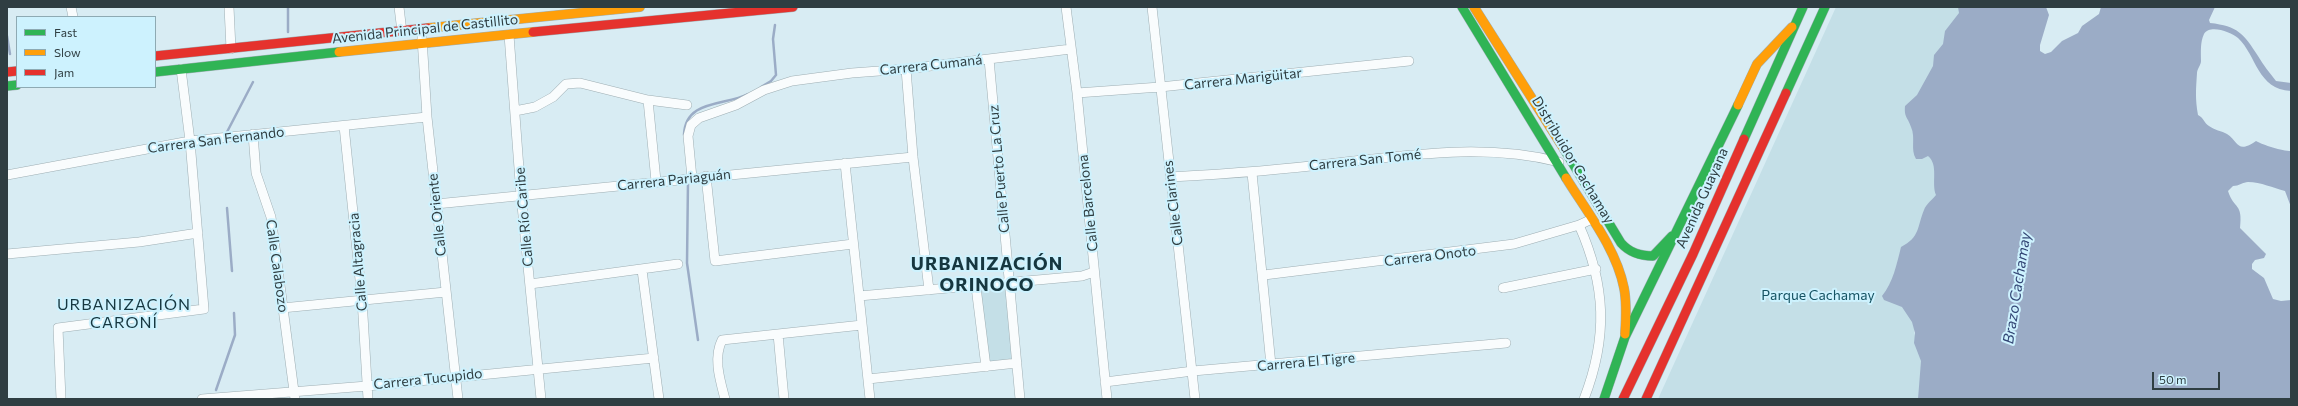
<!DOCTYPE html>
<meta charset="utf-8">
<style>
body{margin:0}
#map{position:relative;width:2298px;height:406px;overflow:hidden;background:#d8ecf3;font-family:Commissioner,sans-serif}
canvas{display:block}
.frame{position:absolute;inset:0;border:8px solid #2f3e42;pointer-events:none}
.legend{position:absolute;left:16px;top:16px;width:140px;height:72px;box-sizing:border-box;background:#cdf2fe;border:1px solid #8eaab3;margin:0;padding:5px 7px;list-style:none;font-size:12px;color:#2f3e42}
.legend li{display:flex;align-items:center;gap:8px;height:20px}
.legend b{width:20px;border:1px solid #8eaab3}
.scale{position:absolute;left:2152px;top:372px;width:68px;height:18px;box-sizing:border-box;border:2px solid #2f3e42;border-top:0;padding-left:5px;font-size:12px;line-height:14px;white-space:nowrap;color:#2f3e42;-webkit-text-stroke:3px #cdf2fe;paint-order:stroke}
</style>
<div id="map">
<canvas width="2298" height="406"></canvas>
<div class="frame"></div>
<ul class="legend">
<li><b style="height:5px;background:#30b455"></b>Fast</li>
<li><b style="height:5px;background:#ff9f0a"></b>Slow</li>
<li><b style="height:5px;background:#e5322d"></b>Jam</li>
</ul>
<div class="scale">50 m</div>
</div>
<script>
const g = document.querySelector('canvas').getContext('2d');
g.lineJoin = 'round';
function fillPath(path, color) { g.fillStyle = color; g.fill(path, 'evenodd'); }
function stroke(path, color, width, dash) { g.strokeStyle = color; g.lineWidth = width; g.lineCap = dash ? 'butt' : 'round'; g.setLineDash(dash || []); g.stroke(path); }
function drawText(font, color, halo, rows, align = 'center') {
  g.font = font + ' Commissioner,sans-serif'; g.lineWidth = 4; g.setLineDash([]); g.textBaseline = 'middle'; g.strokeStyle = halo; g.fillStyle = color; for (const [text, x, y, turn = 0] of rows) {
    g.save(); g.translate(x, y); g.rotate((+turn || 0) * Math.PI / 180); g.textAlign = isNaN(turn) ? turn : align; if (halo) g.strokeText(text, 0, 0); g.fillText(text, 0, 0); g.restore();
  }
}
const green = new Path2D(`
 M1836,7H1987L1954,183L1914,332L1934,399H1658Z
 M1007,287L1014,360L989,364L979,290Z`);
const water = new Path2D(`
 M1958,7H2046L2049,15L2040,45V51L2045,54L2051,52L2062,41L2078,33L2082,26L2099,14L2101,7H2215L2209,20L2210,23C2238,26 2244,34 2258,56C2263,65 2270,73 2276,81L2291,83V91C2257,89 2257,56 2238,38C2231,32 2210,24 2204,34C2200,42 2201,53 2201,61C2201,65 2197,69 2197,73C2196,89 2195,98 2198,115C2204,118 2204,123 2209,126C2214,130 2222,131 2227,134C2239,142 2237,154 2256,141C2263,145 2282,151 2291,151V207L2285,191C2273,188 2261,182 2248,182C2243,182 2239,186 2233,186L2228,191C2234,210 2243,202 2240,228L2266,254L2264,258L2255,260L2252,264V269L2264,278L2273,299L2281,301L2291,300V399H1918L1921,361L1914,343L1915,333L1912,322L1902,307L1884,300L1882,296C1893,283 1897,263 1901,247C1920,237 1917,227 1924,210C1926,204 1933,199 1936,195C1931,183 1939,165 1928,156L1922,159H1916C1910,149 1916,138 1911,127C1908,117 1904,118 1905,106L1917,95L1933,66L1934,55L1943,44L1945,31L1959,13Z`);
const stream = new Path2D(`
 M288,7V32
 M7,36L10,54
 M761,87L771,81L776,75L773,39L775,25
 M227,132L253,82
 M684,135C685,99 725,106 748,94
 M688,181L687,263L698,340
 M227,208L232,271
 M216,390L235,335L234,313`);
const street = new Path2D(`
 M71,7L73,17
 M229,7L231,49
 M399,7L402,32
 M1066,7L1077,93L1107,399
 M1152,7L1195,399
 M509,35L521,195L541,399
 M422,38L427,117L458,399
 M989,59L1020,399
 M906,69L913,157L929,290
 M1077,93L1160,87L1409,61
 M648,100L656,181
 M515,111L535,107L553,97L566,84L580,83L648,100L687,105
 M344,126L362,299L368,399
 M253,134L256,173L271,217L295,399
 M845,163L870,399
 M1252,173L1271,365
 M7,175L190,141L427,117
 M706,176L715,261L853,244
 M1170,177C1226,174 1281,170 1336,163C1411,155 1485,143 1559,162
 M692,178L688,136L691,125L699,118L736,105L764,90L792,81L852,73L906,69L1071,49
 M436,204L913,157
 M1579,225C1606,286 1608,337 1584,399
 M7,254L139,242L198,233
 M642,270L659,399
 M1264,275L1514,244L1579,225L1592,219
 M530,284L678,264
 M976,287L986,367
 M1503,288L1596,269
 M859,296L1082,276L1094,272
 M282,308L446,292
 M778,334L784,399
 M868,379L1017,363
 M1105,382L1193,371L1506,343
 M61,399L58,328L204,309L190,141L181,69
 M202,399L367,386L654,358
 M725,399C720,380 713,358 722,340L862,325`);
const fast = new Path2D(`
 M1462,7L1566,178
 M155,72L339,52
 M7,86L17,85
 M1786,93L1825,7
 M1744,139L1803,7
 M1564,149L1621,243C1630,253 1640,256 1653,256L1672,236
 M1604,399L1625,337L1738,105`);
const slow = new Path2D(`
 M1474,7L1564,149
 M428,28L640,7
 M339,52L533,32
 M1738,105L1757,64L1792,27
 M1566,178C1587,212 1616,248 1624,288C1627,303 1626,319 1625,334`);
const jam = new Path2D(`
 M533,32L793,7
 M155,56L428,28
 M7,72L17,71
 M1623,399L1693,254L1744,139
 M1646,399L1786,93`);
const streetNames = [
 ["Avenida Principal de Castillito",425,29,-6],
 ["Carrera Cumaná",931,65,-6],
 ["Carrera Marigüitar",1243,79,-6],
 ["Carrera San Fernando",216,140,-7],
 ["Carrera San Tomé",1365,160,-6],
 ["Distribuidor Cachamay",1573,160,59],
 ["Calle Puerto La Cruz",999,169,-95],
 ["Carrera Pariaguán",674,180,-6],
 ["Avenida Guayana",1702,198,-66],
 ["Calle Barcelona",1088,203,-96],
 ["Calle Clarines",1173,203,-97],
 ["Calle Oriente",437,215,-96],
 ["Calle Río Caribe",524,217,-95],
 ["Carrera Onoto",1430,256,-7],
 ["Calle Altagracia",358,262,-95],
 ["Calle Calabozo",277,266,82],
 ["Carrera El Tigre",1306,362,-5],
 ["Carrera Tucupido",428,379,-6]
];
const parkNames = [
 ["Parque Cachamay",1818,295]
];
const waterNames = [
 ["Brazo Cachamay",2017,288,-81]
];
const quarterNames = [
 ["URBANIZACIÓN",124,305],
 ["CARONÍ",124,323]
];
const districtNames = [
 ["URBANIZACIÓN",987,264],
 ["ORINOCO",987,285]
];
fillPath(green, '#c4dfe7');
fillPath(water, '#9bacc6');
stroke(stream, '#9bacc6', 2.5);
stroke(street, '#9eaeb3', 10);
stroke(fast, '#9eaeb3', 10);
stroke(slow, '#9eaeb3', 10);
stroke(jam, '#9eaeb3', 10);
stroke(street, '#f9fcfd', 9);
stroke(fast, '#30b455', 9);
stroke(slow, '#ff9f0a', 9);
stroke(jam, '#e5322d', 9);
drawText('14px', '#2f3e42', '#cdf2fe', streetNames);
drawText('14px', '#155363', '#cdf2fe', parkNames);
drawText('italic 15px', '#334675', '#cdf2fe', waterNames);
g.letterSpacing = '1px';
drawText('16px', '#163740', '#cdf2fe', quarterNames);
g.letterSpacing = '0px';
g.letterSpacing = '1px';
drawText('bold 18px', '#163740', '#cdf2fe', districtNames);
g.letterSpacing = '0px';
</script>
